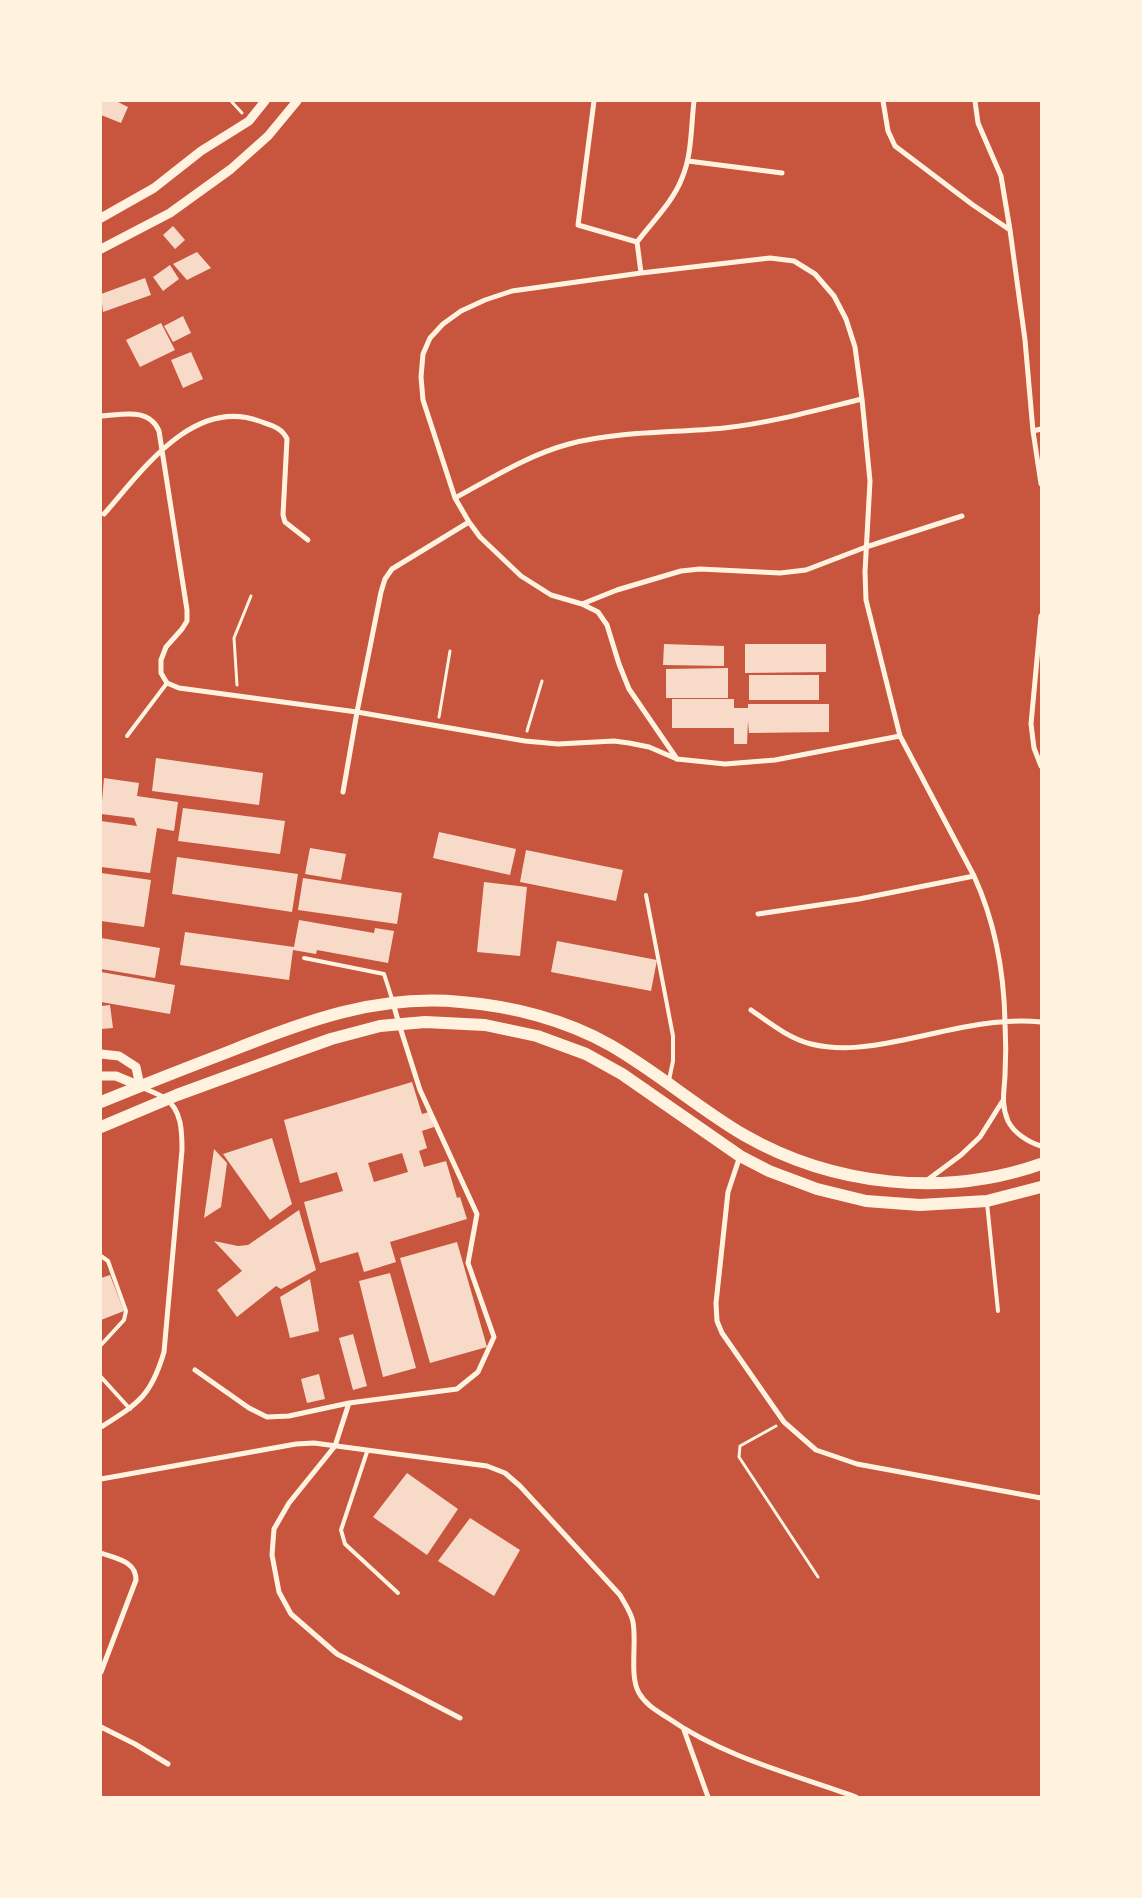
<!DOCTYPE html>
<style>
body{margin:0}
#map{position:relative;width:1142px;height:1898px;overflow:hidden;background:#c8553d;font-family:"IBM Plex Sans",sans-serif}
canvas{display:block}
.frame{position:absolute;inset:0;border:102px solid #fff3e0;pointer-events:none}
</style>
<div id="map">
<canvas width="1142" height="1898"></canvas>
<div class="frame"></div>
</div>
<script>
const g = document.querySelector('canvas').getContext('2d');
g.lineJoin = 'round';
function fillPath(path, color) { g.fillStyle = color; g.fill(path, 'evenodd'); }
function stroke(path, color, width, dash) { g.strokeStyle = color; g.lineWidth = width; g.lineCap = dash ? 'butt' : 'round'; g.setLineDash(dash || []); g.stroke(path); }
const building = new Path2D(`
 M101,101H116L128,107L121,123L101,115Z
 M173,226L185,240L175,249L163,235Z
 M197,252L211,268L187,280L173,264Z
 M170,265L179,279L163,291L153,277Z
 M145,278L151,295L103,312L101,294Z
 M183,316L191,333L173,342L164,326Z
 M161,323L175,350L140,367L126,340Z
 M191,352L203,379L183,388L171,360Z
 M664,644L724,646V666L663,665Z
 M745,644H826V672L745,673Z
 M728,668V698H666V669Z
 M749,675H819V700H749Z
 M672,699H734V708H748V704H829V732L749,733L748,721L747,744H734V728H672Z
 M156,758L263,773L259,805L152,791Z
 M104,778L139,783L137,796L178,802L174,831L157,828L150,873L101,867V821L137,826L134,818L101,814Z
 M183,808L285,821L280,854L178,841Z
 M439,832L516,849L510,875L433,858Z
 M310,848L346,854L341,880L305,874Z
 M526,850L623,870L616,901L520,882Z
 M177,857L298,874L292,912L172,894Z
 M101,873L151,880L144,927L101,921Z
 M303,878L402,893L397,924L298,910Z
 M484,882L527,887L520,956L477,952Z
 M299,920L374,933L375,928L394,931L388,963L317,950L316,954L293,950L289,980L180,965L185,932L294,947Z
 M101,938L160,948L155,978L101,969Z
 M557,941L657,960L651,991L551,972Z
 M101,972L175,985L170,1014L101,1002Z
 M110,1005L113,1028L101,1029V1006Z
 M412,1082L422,1114L429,1112L434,1127L422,1131L427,1148L419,1151L424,1167L446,1161L457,1198L460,1197L467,1219L390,1242L396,1262L364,1272L358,1252L320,1263L304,1202L343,1191L337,1172L300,1183L284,1120ZM402,1153L408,1172L374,1182L368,1163Z
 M272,1138L292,1204L270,1220L223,1154Z
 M214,1149L227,1163L221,1207L204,1218Z
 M299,1210L316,1270L281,1289L276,1286L237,1317L217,1290L242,1271L214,1241L238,1246L248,1245Z
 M457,1242L487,1347L430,1363L400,1258Z
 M390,1273L416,1368L383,1377L359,1281Z
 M110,1275L124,1311L101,1320V1278Z
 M310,1279L319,1331L290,1338L280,1297Z
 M353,1334L367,1386L353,1390L339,1338Z
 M319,1374L325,1399L307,1403L301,1379Z
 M407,1473L458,1509L427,1555L373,1517Z
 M470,1518L520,1550L494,1596L438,1561Z`);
const path = new Path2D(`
 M231,101L242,113
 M237,685L234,638L251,596
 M439,717L450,651
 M527,731L542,681
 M776,1426L740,1446L739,1457L818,1577`);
const service = new Path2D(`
 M127,736L167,683
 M646,895L673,1036V1061L669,1080
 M304,958L384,974L393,1002
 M987,1203L998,1311
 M101,1256L108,1261L126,1311L124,1320L101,1345
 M101,1377L130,1409
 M367,1452L341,1530L345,1544L398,1593`);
const minor = new Path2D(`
 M594,101L578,225L637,242
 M883,101L888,131L895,146L973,205L1010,230
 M975,101L978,123L1001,176L1010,230L1025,340L1033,431L1041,484
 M688,161L782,173
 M637,242C652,222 673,202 682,178C692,155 691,126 694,101
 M637,242L641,273
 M101,416C122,415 149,407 159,431L187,610V621L182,629L166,647L161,660V673L167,683L179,688L357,712L525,741L558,744L614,741L629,743L649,747L677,759L725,764L775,760L900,736
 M1033,431L1041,429
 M455,498C492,478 528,455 569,444C619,431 673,433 724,428C771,423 817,410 862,399
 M104,514C142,471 193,397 259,421C270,425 282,427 287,439L283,515L285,522L308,540
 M582,604L617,590L681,571L700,569L780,573L806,570L866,547L962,516
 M1041,616L1031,724L1034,748L1041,766
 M677,759L629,689L619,664L607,625L598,612L582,604L551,595L521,576L480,537L469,522L455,498L423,400L421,377L423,354L430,338L443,324L461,311L485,300L512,291L641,273L770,258L794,261L815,274L834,296L846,319L855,347L862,399L870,481L865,572L866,600L900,736L974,876C995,922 1004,972 1005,1022C1006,1040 1006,1058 1005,1076C1004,1092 1001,1105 1008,1121C1014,1133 1028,1142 1041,1146
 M343,792L357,712L381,592L385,579L392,569L469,522
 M758,914L859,899L974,876
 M751,1010C770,1023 788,1038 811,1044C840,1051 869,1047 898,1041C944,1032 993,1017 1041,1022
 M740,1156L728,1192L716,1303L717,1321L722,1333L784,1422L816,1450L857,1464L1041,1498
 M926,1181L961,1155L980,1137L1002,1102
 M195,1370L249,1408L267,1417L289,1416L349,1403L457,1389L478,1372L494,1337L468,1263L477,1214L420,1090L399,1024L393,1003
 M349,1403L335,1446L289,1503L274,1529L272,1555L279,1592L291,1614L337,1654L460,1718
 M101,1427C139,1403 151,1396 164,1352L182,1150C182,1132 182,1110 165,1098C158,1094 150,1091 143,1088
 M101,1479L296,1444L314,1443L487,1466L505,1473L520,1486L620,1595C625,1604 631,1612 633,1622C637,1642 629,1676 639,1693C646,1705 657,1711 668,1718C724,1757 792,1774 856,1797
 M101,1553C117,1559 136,1561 136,1580L101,1672
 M101,1727L135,1744L168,1764
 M684,1730L708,1797`);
const tertiary = new Path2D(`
 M101,218L154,188L201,151L249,121L265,101
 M101,249L170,213L231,169L268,136L297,101
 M101,1054L119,1056L136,1067L140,1086
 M101,1076H116L140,1086`);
const primary = new Path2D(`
 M101,1102C143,1085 186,1068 228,1052C305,1021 377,994 461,1002C512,1006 566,1020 610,1045C657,1072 698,1108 744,1135C833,1186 944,1198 1041,1164
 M101,1127L177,1095L289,1054L331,1039L380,1026L425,1022L485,1025L537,1036L586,1054L622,1074L740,1156L769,1171L817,1189L866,1201L920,1205L987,1201L1041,1187`);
fillPath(building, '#f7dbc8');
stroke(path, '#fff3e0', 3);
stroke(service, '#fff3e0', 4);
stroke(minor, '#fff3e0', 5);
stroke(tertiary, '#fff3e0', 9);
stroke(primary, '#fff3e0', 12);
</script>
